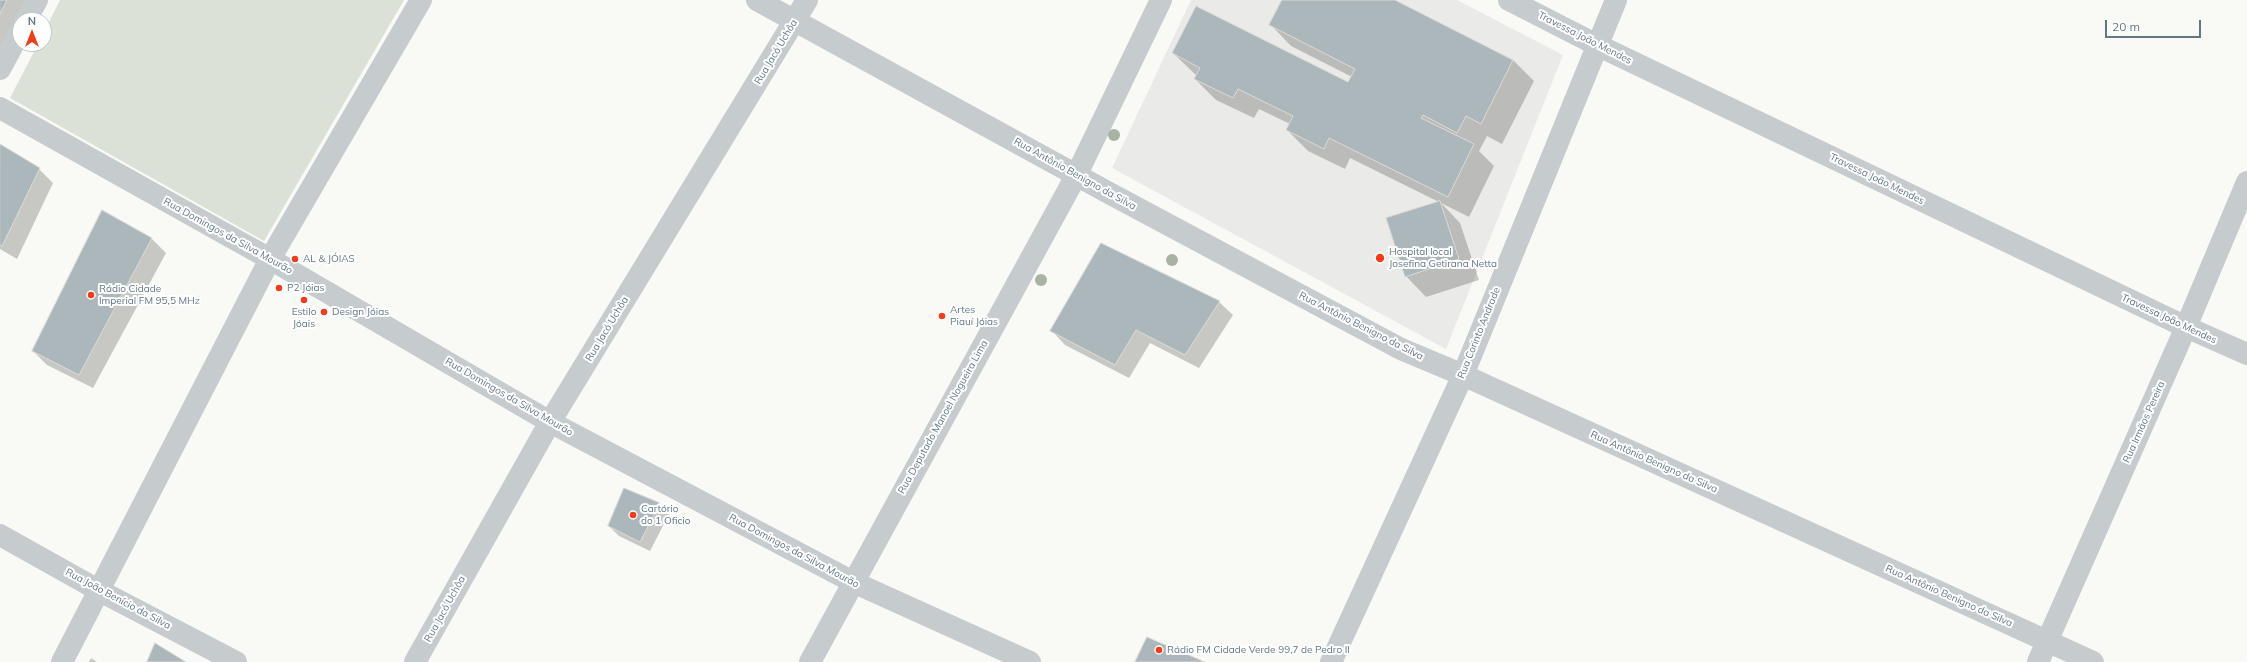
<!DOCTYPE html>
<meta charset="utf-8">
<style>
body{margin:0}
#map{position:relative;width:2247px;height:662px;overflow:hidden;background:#f9f9f6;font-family:Mulish,sans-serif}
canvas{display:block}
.north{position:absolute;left:12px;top:12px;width:40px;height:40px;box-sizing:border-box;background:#fff;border:1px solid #c0c9ce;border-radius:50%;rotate:0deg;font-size:11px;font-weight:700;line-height:16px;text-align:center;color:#617784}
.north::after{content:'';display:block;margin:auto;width:14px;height:18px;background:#f43c1b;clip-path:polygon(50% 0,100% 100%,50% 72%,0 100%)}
.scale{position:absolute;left:2105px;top:20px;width:96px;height:18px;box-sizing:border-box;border:2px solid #617784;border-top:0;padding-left:5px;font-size:12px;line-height:14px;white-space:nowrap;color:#617784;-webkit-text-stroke:3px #fff;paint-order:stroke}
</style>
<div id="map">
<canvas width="2247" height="662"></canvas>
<div class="north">N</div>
<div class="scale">20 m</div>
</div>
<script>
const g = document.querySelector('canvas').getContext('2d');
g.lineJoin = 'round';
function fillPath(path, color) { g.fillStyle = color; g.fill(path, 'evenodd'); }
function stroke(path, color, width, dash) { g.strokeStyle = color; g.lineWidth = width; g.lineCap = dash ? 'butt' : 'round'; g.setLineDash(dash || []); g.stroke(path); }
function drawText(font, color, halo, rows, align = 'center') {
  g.font = font + ' Mulish,sans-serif'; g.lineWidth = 4; g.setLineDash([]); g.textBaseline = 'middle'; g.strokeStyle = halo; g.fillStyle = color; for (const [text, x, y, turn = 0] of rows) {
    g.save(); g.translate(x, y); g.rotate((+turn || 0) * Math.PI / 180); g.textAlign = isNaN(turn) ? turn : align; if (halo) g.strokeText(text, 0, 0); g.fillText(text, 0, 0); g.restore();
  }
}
const built = new Path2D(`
 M1191,0H1457L1563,55L1446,349L1112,168Z`);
const green = new Path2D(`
 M60,0H404L264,241L10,98L38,44H44V32Z`);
const shadow = new Path2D(`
 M0,0H33L0,50Z
 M1283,0H1393L1513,60L1534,81L1502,144L1487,136L1479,151L1494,166L1469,217L1441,203L1460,223L1479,280L1426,297L1406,276L1439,202L1350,158L1345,169L1308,151L1287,130L1290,124L1259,109L1254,118L1216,100L1195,79L1197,76L1173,53L1348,84L1352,77L1291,46L1271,25Z
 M0,145L39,169L53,183L17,259L0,249Z
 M103,211L152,239L166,253L93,388L47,365L33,351Z
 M1219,302L1233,315L1199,368L1150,343L1129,378L1065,345L1052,331Z
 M659,504L669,514L650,551L619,536L609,526Z
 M91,658L97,662H89Z`);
const building = new Path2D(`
 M0,0H7L0,14Z
 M1282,0H1395L1513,60L1481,124L1466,116L1457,133L1423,115L1421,118L1474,144L1448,197L1329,138L1324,149L1286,130L1293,116L1238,89L1233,98L1194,79L1200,68L1172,53L1196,6L1348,82L1355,69L1269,25Z
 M0,144L40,168L2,246L0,245Z
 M1440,201L1459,259L1405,277L1386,218Z
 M102,210L152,238L79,375L32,351Z
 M1101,243L1220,301L1185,355L1136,330L1115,365L1050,331Z
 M624,488L660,503L640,542L608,526Z
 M1147,637L1205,662H1135Z
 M155,643L186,662H147Z`);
const minor = new Path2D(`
 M757,0L1109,193L1401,349L1463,375L2093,662
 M1509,0L1597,45L2186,327L2247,354
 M26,20L37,0
 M0,69L20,32
 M0,108L270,259L550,422L853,582L1030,662
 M0,535L100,591L236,662
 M62,662L270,259L421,0
 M415,662L550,422L807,0
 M810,662L1077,174L1161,0
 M2038,662L2186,327L2247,182`);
const tertiary = new Path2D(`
 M1331,662L1463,375L1616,0`);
const trees = [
 [1114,135],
 [1172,260],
 [1041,280]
];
const markers = [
 [1380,258,5,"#f43c1b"],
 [295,259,4,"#f43c1b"],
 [279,288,4,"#f43c1b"],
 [91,295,4,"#f43c1b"],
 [304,300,4,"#f43c1b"],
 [324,312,4,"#f43c1b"],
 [942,316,4,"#f43c1b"],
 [633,515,4,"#f43c1b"],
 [1159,650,4,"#f43c1b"]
];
const streetNames = [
 ["Travessa João Mendes",1585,38,27],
 ["Rua Jacó Uchôa",776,52,-59],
 ["Rua Antônio Benigno da Silva",1075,174,29],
 ["Travessa João Mendes",1877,179,26],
 ["Rua Domingos da Silva Mourão",228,236,29],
 ["Travessa João Mendes",2169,319,25],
 ["Rua Antônio Benigno da Silva",1361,326,27],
 ["Rua Jacó Uchôa",607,329,-59],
 ["Rua Corinto Andrade",1479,333,-68],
 ["Rua Domingos da Silva Mourão",509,397,30],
 ["Rua Deputado Manoel Nogueira Lima",943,417,-61],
 ["Rua Irmãos Pereira",2144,422,-66],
 ["Rua Antônio Benigno da Silva",1654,462,24],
 ["Rua Domingos da Silva Mourão",794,551,28],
 ["Rua Antônio Benigno da Silva",1949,596,24],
 ["Rua João Benício da Silva",118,599,28],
 ["Rua Jacó Uchôa",445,609,-61]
];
const poiNames = [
 ["Hospital local",1389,252],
 ["Josefina Getirana Netta",1389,264],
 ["AL & JÓIAS",303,259],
 ["P2 Jóias",287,288],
 ["Rádio Cidade",99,289],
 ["Imperial FM 95,5 MHz",99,301],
 ["Artes",950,310],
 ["Piauí Jóias",950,322],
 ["Estilo",304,312,"center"],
 ["Jóais",304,324,"center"],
 ["Design Jóias",332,312],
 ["Cartório",641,509],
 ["do 1 Oficio",641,521],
 ["Rádio FM Cidade Verde 99,7 de Pedro II",1167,650]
];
fillPath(built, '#eaeae9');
fillPath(green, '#dbe1d6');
fillPath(shadow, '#0003');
fillPath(building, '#acb7bc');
stroke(building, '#dbdad8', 1);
stroke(minor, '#c6cbce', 22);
stroke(tertiary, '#c6cbce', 22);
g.fillStyle = '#a9b3a4';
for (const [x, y] of trees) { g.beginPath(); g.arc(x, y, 6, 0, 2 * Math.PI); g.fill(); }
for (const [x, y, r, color] of markers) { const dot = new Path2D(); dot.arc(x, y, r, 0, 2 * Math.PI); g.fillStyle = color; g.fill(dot); stroke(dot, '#fff', 1.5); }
drawText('10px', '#617784', '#fff', streetNames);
drawText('10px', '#617784', '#fff', poiNames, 'left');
</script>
